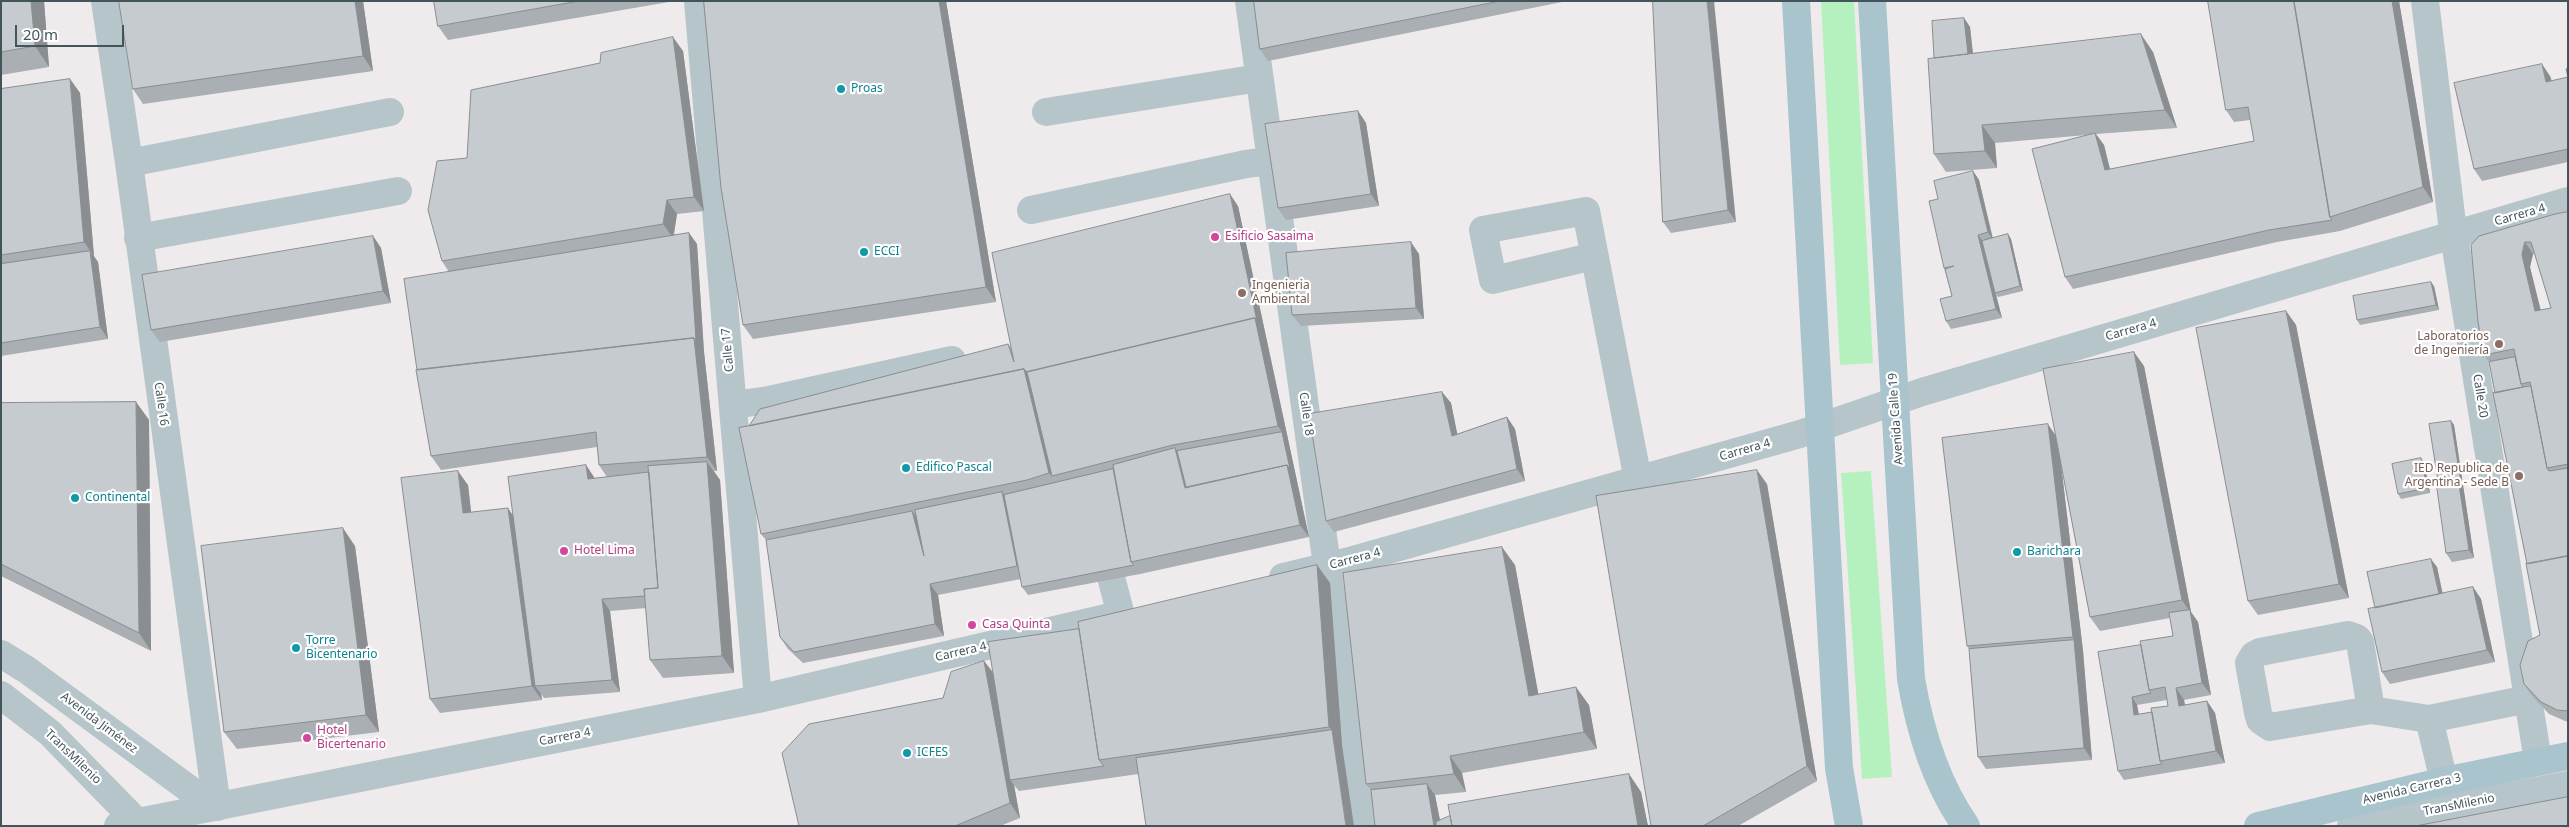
<!DOCTYPE html>
<meta charset="utf-8">
<style>
body{margin:0}
#map{position:relative;width:2569px;height:827px;overflow:hidden;background:#efebec;font-family:"Noto Sans",sans-serif}
canvas{display:block}
.frame{position:absolute;inset:0;border:2px solid #43545a;pointer-events:none}
.scale{position:absolute;left:15px;top:25px;width:109px;height:22px;box-sizing:border-box;border:2px solid #43545a;border-top:0;padding-left:6px;font-size:15px;line-height:18px;white-space:nowrap;color:#43545a;-webkit-text-stroke:4px #fff;paint-order:stroke}
</style>
<div id="map">
<canvas width="2569" height="827"></canvas>
<div class="frame"></div>
<div class="scale">20 m</div>
</div>
<script>
const g = document.querySelector('canvas').getContext('2d');
g.lineJoin = 'round';
function fillPath(path, color) { g.fillStyle = color; g.fill(path, 'evenodd'); }
function stroke(path, color, width, dash) { g.strokeStyle = color; g.lineWidth = width; g.lineCap = dash ? 'butt' : 'round'; g.setLineDash(dash || []); g.stroke(path); }
function drawText(font, color, halo, rows, align = 'center') {
  g.font = font + ' "Noto Sans",sans-serif'; g.lineWidth = 4.5; g.setLineDash([]); g.textBaseline = 'middle'; g.strokeStyle = halo; g.fillStyle = color; for (const [text, x, y, turn = 0] of rows) {
    g.save(); g.translate(x, y); g.rotate((+turn || 0) * Math.PI / 180); g.textAlign = isNaN(turn) ? turn : align; if (halo) g.strokeText(text, 0, 0); g.fillText(text, 0, 0); g.restore();
  }
}
const green = new Path2D(`
 M1821,1H1854L1873,363L1840,365Z
 M1871,471L1892,777L1862,779L1841,473Z`);
const minor = new Path2D(`
 M105,1L129,163L217,807
 M698,1L758,699
 M1249,1L1363,826
 M2425,1L2452,223L2538,761
 M1046,112L1259,78
 M129,163L390,112
 M1031,210L1246,164L1269,161
 M138,238L398,191
 M1594,256L1493,280L1483,230L1586,211L1638,480
 M733,405L769,400L952,360
 M1283,577L1353,560L1800,434L1922,392L2568,201
 M1112,581L1121,615
 M1,654L27,670L196,794
 M1,695L50,733L141,826
 M2371,710L2360,642L2357,638L2348,635L2260,652L2254,655L2249,663L2258,713L2260,720L2270,727L2371,710L2429,719L2528,699
 M2429,719L2444,781
 M118,826L758,699L1115,616
 M2351,826L2568,785`);
const major = new Path2D(`
 M1796,1L1839,768L1849,826
 M1872,1L1911,679C1920,731 1935,782 1966,826
 M2258,826L2444,781L2568,756`);
const wall = new Path2D(`
 M1,1H44L49,67L1,75Z
 M119,1H363L373,71L143,104L133,89Z
 M434,1H669V2L448,40L438,26Z
 M704,1H946L996,302L753,339L743,325Z
 M1254,1H1567L1268,61L1260,49Z
 M1653,1L1736,222L1671,233L1663,222Z
 M2208,1H2399L2433,202L2340,231L2277,242L2073,289L2065,277L2087,135L1995,143L1997,168L1946,172L1934,154V58L1964,18L1970,27L1973,53L2153,52L2177,128L2096,134L2104,145L2110,169L2254,141L2250,120L2234,122L2226,110Z
 M683,51L704,211L677,214L674,235L689,233L697,244L704,352L717,471H714L720,480L734,673L663,678L650,660L646,608L610,611L620,692L544,698L541,694L542,700L440,713L430,699L468,485L471,512L514,516L586,465L594,478L607,477L599,465L597,447L441,470L431,456L417,370L449,272L442,261L467,158Z
 M2568,68V162L2482,181L2474,169L2550,76L2552,81L2568,77Z
 M70,79L80,93L94,256L98,262L108,339L1,356V89Z
 M1358,111L1366,123L1379,206L1286,220L1278,208Z
 M1973,171L1979,180L1993,238L2008,234L2011,239L2023,291L1998,297L1996,295L2002,318L1951,329L1946,321L1952,296L1944,268L1938,199Z
 M1238,206L1309,537L1140,574L1028,595L1022,587L1021,579L938,595L944,636L803,663L788,649L780,637L766,540L761,534L749,426L1008,344L1012,349Z
 M2568,212V722L2565,721L2549,714L2532,696L2524,684L2540,635L2527,564L2489,362L2484,355L2471,245ZM2533,254H2535L2551,308L2540,310L2530,267Z
 M373,236L381,248L391,303L160,342L151,330Z
 M1419,254L1424,319L1301,326L1292,315Z
 M2434,286L2439,310L2360,325L2357,320Z
 M2286,311L2296,325L2349,598L2258,615L2248,601Z
 M2144,366L2191,612L2198,622L2211,695L2184,700L2185,705L2207,701L2215,713L2225,763L2124,780L2118,771L2141,645L2173,636L2170,618L2100,631L2090,617L2061,464L2083,651L2092,760L1986,769L1978,757L1969,649L1967,646L2056,435ZM2167,700L2168,706L2152,712L2139,714L2137,705Z
 M1442,392L1451,403L1457,434L1507,417L1515,429L1525,481L1334,532L1326,521Z
 M136,402L149,420L151,651L1,576V403Z
 M2451,421L2454,425L2474,558L2452,562L2446,553L2438,481Z
 M2424,462L2430,493L2401,499L2398,494Z
 M1767,484L1817,781L1738,826H1651Z
 M355,546L379,732L237,749L224,732Z
 M1317,565L1330,583L1342,745L1019,791L1014,785L1020,818L1000,826H799L984,661L993,673L1079,629Z
 M1515,565L1538,694L1589,705L1597,749L1462,773L1466,792L1435,795L1440,820L1629,774L1641,792L1648,826H1375L1371,790L1366,784Z
 M2437,567L2443,594L2473,587L2481,599L2495,662L2390,684L2382,672L2375,608Z`);
const shadedWall = new Path2D(`
 M31,1H44L49,67L35,46Z
 M355,1H363L373,71L363,56Z
 M939,1H946L996,302L986,287Z
 M1707,1H1714L1736,222L1728,210Z
 M2392,1H2399L2433,202L2423,187Z
 M1964,18L1970,27L1975,74L1969,66Z
 M2141,34L2153,52L2177,128L2165,110Z
 M673,37L683,51L704,211L694,197Z
 M2542,64L2550,76L2555,94L2546,82Z
 M70,79L80,93L94,256L84,242Z
 M1358,111L1366,123L1379,206L1371,194Z
 M1982,125L1995,143L1997,168L1985,151Z
 M2095,133L2104,145L2113,182L2105,170Z
 M1973,171L1979,180L1993,241L1988,232Z
 M1230,194L1238,206L1309,537L1300,525L1287,465L1282,432L1278,426L1255,318Z
 M667,200L677,214L673,238L663,224Z
 M689,233L697,244L704,352L717,471L707,457L694,338Z
 M2008,234L2011,239L2023,291L2020,286Z
 M1978,235L1984,243L1995,293L1996,295L2002,318L1996,309Z
 M373,236L381,248L391,303L383,291Z
 M1411,242L1419,254L1424,319L1416,308Z
 M2525,242L2533,254L2530,267L2544,323L2535,311L2522,255Z
 M90,251L98,262L108,339L100,327Z
 M2431,282L2434,286L2439,310L2436,305Z
 M2286,311L2296,325L2349,598L2339,584Z
 M2134,352L2144,366L2191,612L2198,622L2211,695L2202,683L2190,612L2182,600Z
 M1024,369L1037,387L1052,476L1049,473Z
 M1442,392L1451,403L1460,447L1452,436Z
 M136,402L149,420L151,651L139,633Z
 M1507,417L1515,429L1525,481L1517,469Z
 M2451,421L2454,425L2474,558L2469,550L2458,478Z
 M2048,424L2058,439L2083,651L2092,760L2084,748L2074,640L2073,637Z
 M1175,448L1183,460L1190,490L1185,488Z
 M2421,458L2424,462L2430,493L2427,488Z
 M707,462L720,480L734,673L722,656Z
 M586,465L594,477L596,490L588,479Z
 M1757,470L1767,484L1817,781L1807,766Z
 M458,471L468,485L473,528L463,513Z
 M1002,492L1010,504L1026,578L1017,566Z
 M508,508L518,523L535,686L541,694L542,700L532,686Z
 M912,511L920,522L924,556Z
 M343,528L355,546L379,732L366,715Z
 M1502,547L1515,565L1542,714L1529,696Z
 M2431,559L2437,567L2445,607L2440,598Z
 M1317,565L1330,583L1342,745L1354,826H1346L1332,730L1329,727Z
 M930,584L938,595L944,636L935,624Z
 M2473,587L2481,599L2495,662L2487,650Z
 M602,599L610,611L620,692L612,680Z
 M984,661L995,675L1010,780L1014,785L1020,818L1010,803Z
 M1576,687L1589,705L1597,749L1584,732Z
 M2176,688L2184,700L2187,717L2179,706Z
 M2132,697L2137,705L2140,723L2134,715Z
 M2207,701L2215,713L2225,763L2216,751Z
 M1450,756L1462,773L1466,792L1454,774Z
 M1629,774L1641,792L1648,826H1638Z
 M1427,784L1435,795L1441,826H1434Z`);
const building = new Path2D(`
 M1,1H31L35,46L1,52Z
 M119,1H355L363,56L133,89Z
 M434,1H579L438,26Z
 M704,1H939L986,287L743,325L721,188Z
 M1254,1H1500L1260,49Z
 M1653,1H1707L1728,210L1663,222Z
 M2208,1H2294L2330,217L2332,220L2269,230L2065,277L2032,149L2095,133L2105,170L2254,141L2248,107L2226,110Z
 M2294,1H2392L2423,187L2330,217Z
 M1964,18L1968,54L1934,58L1932,21Z
 M2141,34L2165,110L1982,125L1985,151L1934,154L1928,59Z
 M673,37L694,197L667,200L663,224L442,261L428,210L437,161L467,158L471,90L600,63L601,53Z
 M2542,64L2546,82L2568,77L2566,69L2568,68V149L2474,169L2454,83Z
 M70,79L84,242L1,255V89Z
 M1358,111L1371,194L1278,208L1265,124Z
 M1973,171L1988,232L1978,235L1996,309L1946,321L1940,299L1952,296L1945,269L1954,266L1944,268L1929,201L1938,199L1934,181Z
 M1230,194L1257,321L1255,318L1027,372L1024,369L749,426L760,409L1008,344L1014,362L992,253Z
 M2568,212V464L2547,468L2530,382L2521,384L2514,349L2484,355L2478,322L2471,245L2479,236L2555,214ZM2525,242H2531L2551,308L2535,311L2522,255Z
 M689,233L696,340L694,338L417,370L404,279Z
 M2008,234L2020,286L1995,293L1982,241Z
 M373,236L383,291L151,330L142,275Z
 M1411,242L1416,308L1292,315L1286,253Z
 M90,251L100,327L1,343V264Z
 M2431,282L2436,305L2357,320L2353,296Z
 M2286,311L2339,584L2248,601L2196,328Z
 M1255,318L1278,426L1173,445L1052,476L1027,372Z
 M694,338L707,457L599,465L596,432L431,456L416,370Z
 M2134,352L2182,600L2090,617L2043,369Z
 M2515,357L2521,384L2523,387L2495,393L2489,362Z
 M1024,369L1049,473L1027,480L761,534L739,428Z
 M2531,386L2547,468L2549,471L2568,468V556L2527,564L2493,393Z
 M1442,392L1452,436L1507,417L1517,469L1326,521L1309,414Z
 M136,402L139,633L1,564V403Z
 M2451,421L2461,482L2458,478L2438,481L2429,424Z
 M2048,424L2073,637L1967,646L1942,438Z
 M1282,432L1290,469L1287,465L1186,487L1177,451Z
 M1175,448L1185,488L1287,465L1300,525L1131,562L1113,465Z
 M2421,458L2427,488L2398,494L2392,464Z
 M707,462L722,656L650,660L644,589L658,588L648,466Z
 M586,465L588,479L649,472L658,588L644,589L645,596L602,599L612,680L535,686L508,477Z
 M1113,469L1131,562L1134,565L1022,587L1004,495Z
 M1757,470L1807,766L1703,826H1651L1596,496Z
 M458,471L463,513L508,508L532,686L430,699L401,478Z
 M2458,478L2469,550L2446,553L2436,482Z
 M1002,492L1017,566L930,584L935,624L794,652L780,637L766,540L912,511L924,556L915,510Z
 M343,528L366,715L224,732L201,546Z
 M1502,547L1529,696L1576,687L1584,732L1450,756L1454,774L1366,784L1343,573Z
 M2568,556V711L2557,710L2541,702L2524,684L2520,665L2528,641L2540,635L2526,564Z
 M2431,559L2439,594L2375,608L2367,572Z
 M1317,565L1329,727L1099,760L1078,622Z
 M2473,587L2487,650L2382,672L2368,609Z
 M2190,610L2202,683L2176,688L2179,706L2207,701L2216,751L2160,761L2151,708L2168,706L2165,687L2149,690L2140,641L2173,636L2169,613Z
 M1079,629L1099,760L1104,766L1010,780L988,642Z
 M2074,640L2084,748L1978,757L1969,649Z
 M2141,645L2149,690L2151,693L2132,697L2134,715L2152,712L2160,761L2162,764L2118,771L2098,652Z
 M984,661L1010,803L955,826H799L782,753L809,724L943,698L951,672Z
 M1332,730L1346,826H1146L1136,758Z
 M1629,774L1638,826H1452L1448,805Z
 M1427,784L1434,826H1375L1371,790Z
 M2568,797V826H2416Z
 M1450,816L1452,826H1436V822Z`);
const markers = [
 [841,89,5,"#0f9aa8"],
 [1215,237,5,"#d1479c"],
 [864,252,5,"#0f9aa8"],
 [1242,293,5,"#8d6e63"],
 [2499,344,5,"#8d6e63"],
 [906,468,5,"#0f9aa8"],
 [2519,476,5,"#8d6e63"],
 [75,498,5,"#0f9aa8"],
 [564,551,5,"#d1479c"],
 [2017,552,5,"#0f9aa8"],
 [972,625,5,"#d1479c"],
 [296,648,5,"#0f9aa8"],
 [307,738,5,"#d1479c"],
 [907,753,5,"#0f9aa8"]
];
const cultureNames = [
 ["Proas",851,89],
 ["ECCI",874,252],
 ["Edifico Pascal",916,468],
 ["Continental",85,498],
 ["Barichara",2027,552],
 ["Torre",306,641],
 ["Bicentenario",306,655],
 ["ICFES",917,753]
];
const streetNames = [
 ["Carrera 4",2520,215,-16],
 ["Carrera 4",2131,330,-16],
 ["Calle 17",728,350,-95],
 ["Calle 20",2480,396,81],
 ["Calle 16",161,404,82],
 ["Calle 18",1306,414,82],
 ["Avenida Calle 19",1896,419,-94],
 ["Carrera 4",1745,450,-16],
 ["Carrera 4",1355,559,-15],
 ["Carrera 4",961,652,-13],
 ["Avenida Jiménez",99,723,37],
 ["Carrera 4",565,737,-11],
 ["TransMilenio",73,757,44],
 ["Avenida Carrera 3",2412,789,-13],
 ["TransMilenio",2459,805,-11]
];
const hotelNames = [
 ["Esificio Sasaima",1225,237],
 ["Hotel Lima",574,551],
 ["Casa Quinta",982,625],
 ["Hotel",317,731],
 ["Bicertenario",317,745]
];
const educationNames = [
 ["Ingenieria",1252,286,"left"],
 ["Ambiental",1252,300,"left"],
 ["Laboratorios",2489,337],
 ["de Ingeniería",2489,351],
 ["IED Republica de",2509,469],
 ["Argentina - Sede B",2509,483]
];
fillPath(green, '#b5f1bf');
stroke(minor, '#b6c5ca', 28);
stroke(major, '#a9c4cd', 28);
fillPath(wall, '#a9afb2');
fillPath(shadedWall, '#8a8e91');
fillPath(building, '#c5cbcf');
stroke(building, '#8a8e91', 1);
for (const [x, y, r, color] of markers) { const dot = new Path2D(); dot.arc(x, y, r, 0, 2 * Math.PI); g.fillStyle = color; g.fill(dot); stroke(dot, '#fff', 2); }
drawText('12px', '#0d838f', '#fff', cultureNames, 'left');
drawText('12px', '#43545a', '#fff', streetNames);
drawText('12px', '#b23c85', '#fff', hotelNames, 'left');
drawText('12px', '#785e54', '#fff', educationNames, 'right');
</script>
